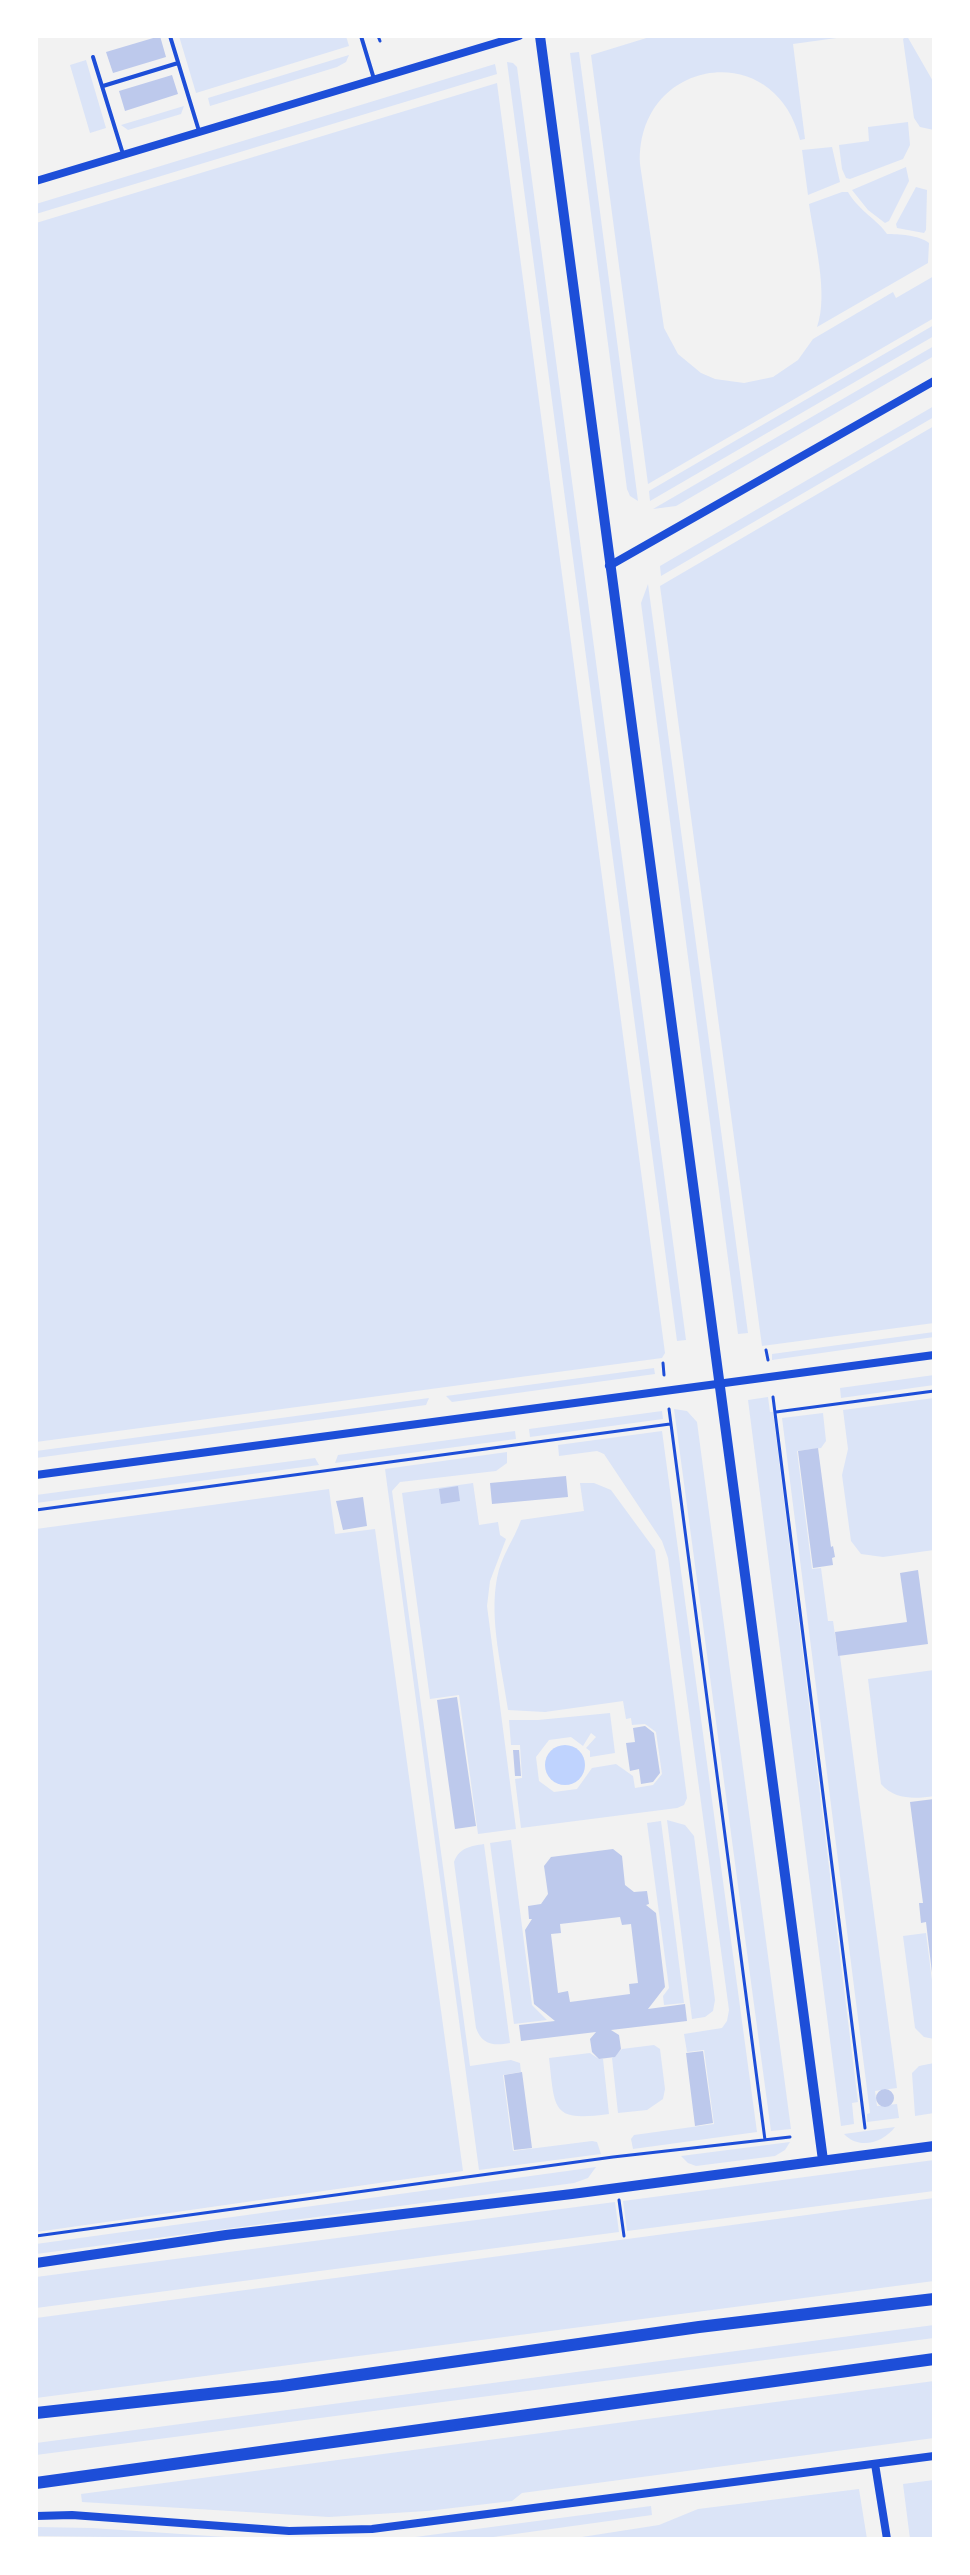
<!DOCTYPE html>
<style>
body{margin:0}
#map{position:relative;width:970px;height:2575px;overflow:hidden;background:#f2f2f2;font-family:Mulish,sans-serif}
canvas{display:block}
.frame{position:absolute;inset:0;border:38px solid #fff;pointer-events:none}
</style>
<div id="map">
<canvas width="970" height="2575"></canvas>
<div class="frame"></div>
</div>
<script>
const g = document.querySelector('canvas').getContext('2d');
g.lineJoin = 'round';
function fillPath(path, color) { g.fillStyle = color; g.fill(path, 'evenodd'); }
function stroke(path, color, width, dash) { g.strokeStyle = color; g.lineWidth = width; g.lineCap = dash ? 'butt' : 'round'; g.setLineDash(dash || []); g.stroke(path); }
const green = new Path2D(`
 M179,36H346L349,46L196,93Z
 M653,36H851L793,44L805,139L800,140C775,36 636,58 640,164L664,328L678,354L701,373L715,379L744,383L773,377L798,360L813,339L893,292L896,298L934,276V318L648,484L591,55Z
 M907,36L934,83V130L920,127L914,118L903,39Z
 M579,52L638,501L630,496L627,489L570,53Z
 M349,55L346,62L337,67L210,106L208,98Z
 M86,60L106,128L90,133L70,65Z
 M507,62L513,63L517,67L686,1340L677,1341Z
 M495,64L497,74L36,214V204Z
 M497,83L665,1353L662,1358L36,1442V223Z
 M184,106L181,114L128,130L121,125Z
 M908,122L910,145L903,159L850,179L846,178L842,169L839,145L869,141L868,127Z
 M832,147L840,182L808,195L802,150Z
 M906,167L909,181L889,221L885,223L868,210L852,190Z
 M916,187L927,190L926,230L924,233L897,228L896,224Z
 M842,192H848C859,211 878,220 887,234C898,234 919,235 929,243L928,263L817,327C829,294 814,239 809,204Z
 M934,325V336L650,501L649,491Z
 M934,346V356L676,506L653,509Z
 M934,406V417L661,576L660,566Z
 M934,426V1323L762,1346L660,586Z
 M648,584L748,1333L738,1334L641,603Z
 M934,1332V1337L772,1360V1354Z
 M654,1368L655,1374L452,1402L446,1396Z
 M934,1375V1385L841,1398L840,1388Z
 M768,1397L770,1412H773L858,2102L852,2103L854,2124L841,2126L748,1400Z
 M429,1398L426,1405L36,1458V1451Z
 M934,1398V1550L883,1557L861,1554L851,1541L842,1475L848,1449L843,1410Z
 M674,1409L687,1411L697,1422L791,2129L771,2131Z
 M662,1411L663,1419L530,1437L529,1429Z
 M823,1413L826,1441L821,1448L797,1451L812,1569L821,1568L828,1621H833L838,1656H840L897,2088L875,2091L877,2106L897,2104L899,2118L867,2122V2114L870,2113L782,1418Z
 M515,1431L516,1439L335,1463L338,1455Z
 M662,1431L757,2132L633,2149L631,2139L634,2135L714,2124L704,2050L687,2052L684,2034L722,2028L727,2021L729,2010L668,1558L662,1541L604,1454L597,1451L559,1456L558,1445Z
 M507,1452V1463L496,1471L400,1482L392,1491L470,2066L511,2060L520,2063L521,2072L503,2075L513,2151L592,2141L597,2142L601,2154L479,2170L385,1469Z
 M315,1458L319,1465L36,1503V1495Z
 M473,1483L479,1525L498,1522L500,1535L506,1539L490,1581L487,1606L516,1829L478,1834L459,1695L430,1699L402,1493Z
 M580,1483H594L611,1490L655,1550L687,1798L684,1805L677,1808L521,1828L515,1779L522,1778L520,1745H511L509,1720H538L610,1713L615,1753L590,1757V1751L586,1748L596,1737L591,1733L583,1746L571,1737L549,1740L536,1757L539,1781L554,1792L577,1789L592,1768L616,1764L633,1776L635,1788L653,1785L662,1774L656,1732L645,1724L632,1725L631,1718L626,1719L623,1701L545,1712L508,1710C502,1668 489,1620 497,1578C501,1556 514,1540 521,1520L584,1511Z
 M329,1489L335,1534L375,1529L463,2171L36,2232V1529Z
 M934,1670V1796C915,1799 895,1800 881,1784L868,1679Z
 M667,1820L685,1825L694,1836L715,2000L713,2011L705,2017L692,2019Z
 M661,1821L684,2003L664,2005L663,1996L669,1988L647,1823Z
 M511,1840L532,2005L547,2020L514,2024L490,1843Z
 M484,1844L510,2043C494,2046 482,2045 476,2028L454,1862C459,1848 470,1846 484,1844Z
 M926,1933L934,1996V2039L924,2037L915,2028L903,1936Z
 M654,2045L660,2049L665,2089L663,2099L647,2110L618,2113L612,2058L622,2049Z
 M590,2053L599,2059H603L609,2114C551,2122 555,2110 549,2058Z
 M934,2063V2113L915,2116L912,2073L919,2066Z
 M895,2127C883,2143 859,2150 844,2134Z
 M790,2142L785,2150L775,2156L696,2166L688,2163L681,2156Z
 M934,2160V2191L627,2231L623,2201Z
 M596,2167L588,2178L574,2183L36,2254V2244Z
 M934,2198V2281L36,2398V2318Z
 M615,2202L619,2232L36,2308V2277Z
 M934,2325V2338L36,2455V2443Z
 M934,2381V2438L522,2493L512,2501L427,2511L329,2517L82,2502L81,2494Z
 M934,2480V2539H910L903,2484Z
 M859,2489L867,2539H569L659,2525L698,2509Z
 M651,2506L652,2515L479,2539H400Z
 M36,2527L92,2528L255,2539L36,2536Z`);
const water = new Path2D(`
 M545 1765a20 20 0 1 1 40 0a20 20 0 1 1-40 0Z`);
const building = new Path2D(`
 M160,36L166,57L113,73L106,52Z
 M172,75L178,94L125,111L119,91Z
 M818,1448L831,1547L833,1546L835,1557L832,1558L833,1565L813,1568L798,1451Z
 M566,1476L568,1497L492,1504L490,1483Z
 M458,1486L460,1501L441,1504L439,1489Z
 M363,1497L367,1526L343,1530L336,1501Z
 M918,1570L928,1644L838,1656L835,1632L907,1622L900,1573Z
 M457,1697L476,1826L455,1829L437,1700Z
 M645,1726L654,1733L660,1773L653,1782L641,1784L639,1769L630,1771L626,1743L635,1742L633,1728Z
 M513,1750H519L521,1776H515Z
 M934,1799V1973H932L926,1922L921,1923L919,1903H923L910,1802Z
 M613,1849L622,1856L625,1885L634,1892L647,1891L649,1904L646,1905L656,1913L665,1987L648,2009L685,2004L687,2021L611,2030L619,2035L621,2049L615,2057L599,2059L592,2052L590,2039L596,2032L521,2041L519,2025L555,2021L534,2004L525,1930L532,1919H529L528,1906L541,1904L548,1894L544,1866L551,1857ZM620,1917L622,1925L631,1924L638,1983L629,1984L630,1994L570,2002L568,1991L558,1993L551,1934L561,1933L560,1924Z
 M703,2051L713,2123L695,2126L686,2053Z
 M522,2072L532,2148L514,2150L504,2075Z
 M876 2098a9 9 0 1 1 18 0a9 9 0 1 1-18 0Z`);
const path = new Path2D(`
 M378,36L380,41
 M766,1350L768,1360
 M663,1363L664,1375
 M773,1397L865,2128
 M669,1409L765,2140
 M776,1412L934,1391
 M36,1510L670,1424
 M619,2200L624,2236
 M36,2236L613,2157L790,2137`);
const service = new Path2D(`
 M170,36L199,131
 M361,36L374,79
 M93,57L123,154
 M103,86L178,63`);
const minor = new Path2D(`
 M36,181L519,36
 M609,566L934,381
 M36,1475L934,1355
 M875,2464L887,2539
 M36,2516L72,2515L289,2531L372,2529L934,2456`);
const tertiary = new Path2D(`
 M540,36L823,2160
 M36,2263L226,2235L572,2194L934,2146`);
const primary = new Path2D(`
 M36,2413L282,2386L699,2327L934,2299
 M36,2483L934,2359`);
fillPath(green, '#dbe4f7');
fillPath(water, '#bfd3fe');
fillPath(building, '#bdc9ec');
stroke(path, '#1d4ed8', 3);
stroke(service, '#1d4ed8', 4);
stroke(minor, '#1d4ed8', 8);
stroke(tertiary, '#1d4ed8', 10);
stroke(primary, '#1d4ed8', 12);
</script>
